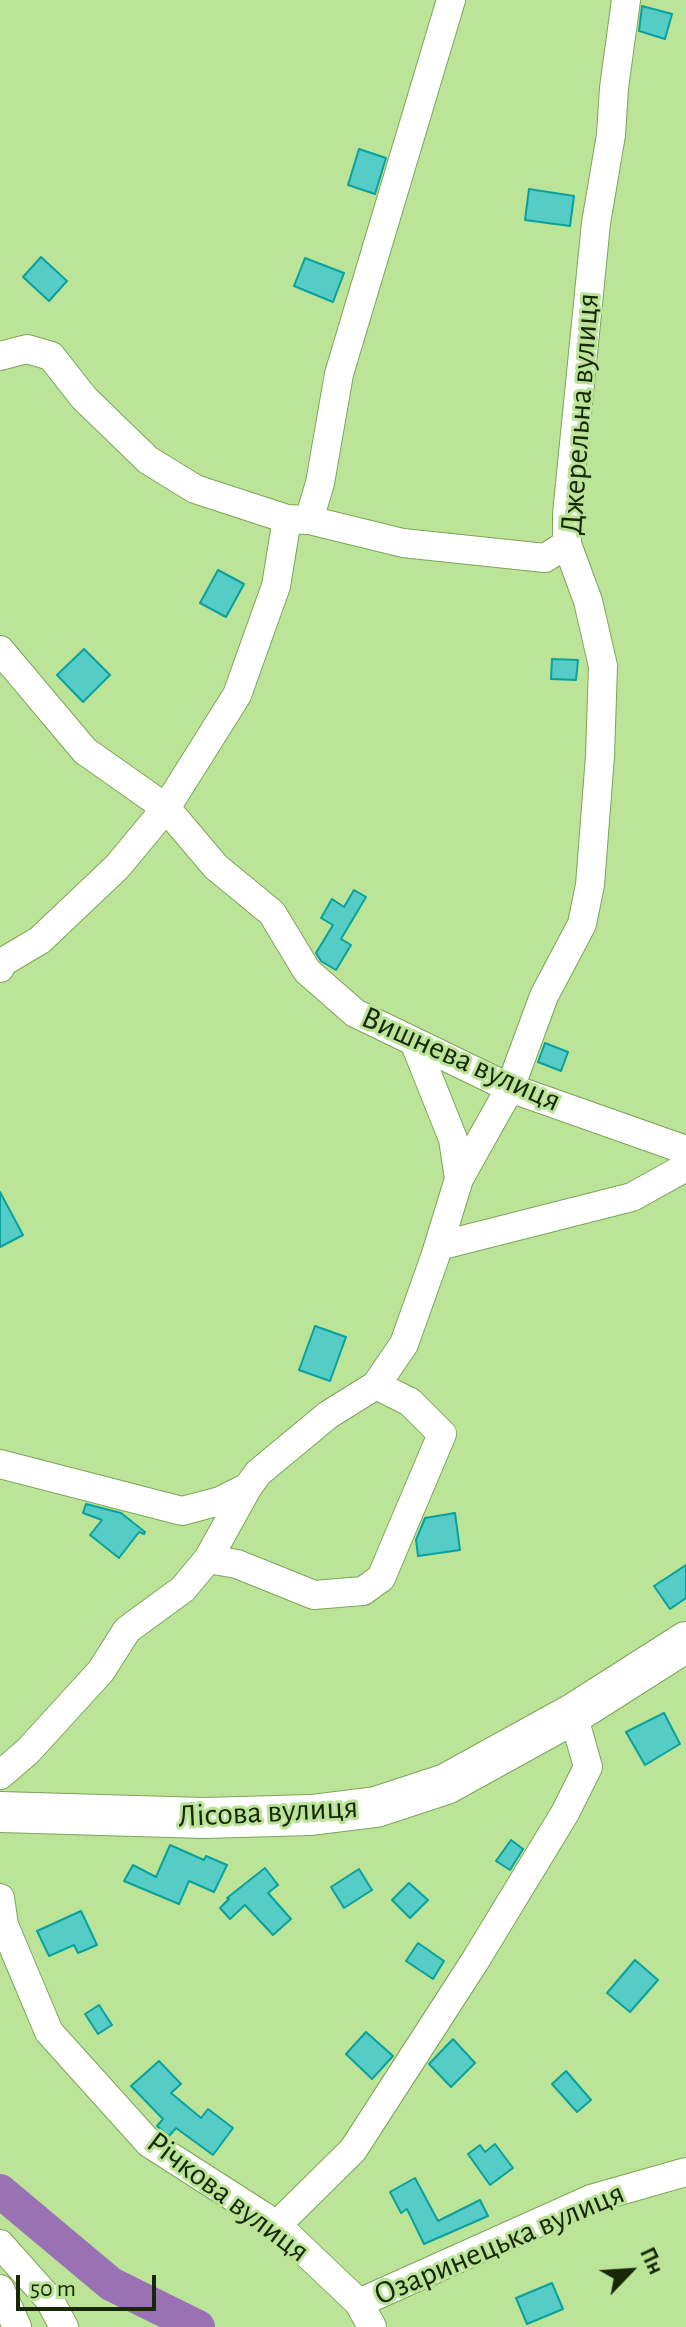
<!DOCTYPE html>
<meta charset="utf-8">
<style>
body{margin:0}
#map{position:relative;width:686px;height:2327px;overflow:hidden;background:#bbe498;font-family:"Alegreya Sans",sans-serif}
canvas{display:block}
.north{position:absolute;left:590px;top:2231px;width:80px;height:80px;-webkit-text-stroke:6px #bbe498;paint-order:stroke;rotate:65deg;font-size:22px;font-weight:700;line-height:32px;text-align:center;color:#182708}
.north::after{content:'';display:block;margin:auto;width:28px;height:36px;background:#182708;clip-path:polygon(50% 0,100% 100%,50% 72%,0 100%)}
.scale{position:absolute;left:16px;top:2275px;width:140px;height:36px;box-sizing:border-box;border:4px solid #182708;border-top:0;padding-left:10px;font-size:24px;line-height:28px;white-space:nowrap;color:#182708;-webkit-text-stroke:6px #bbe498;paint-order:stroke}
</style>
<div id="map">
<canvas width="686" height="2327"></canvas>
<div class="north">Пн</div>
<div class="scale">50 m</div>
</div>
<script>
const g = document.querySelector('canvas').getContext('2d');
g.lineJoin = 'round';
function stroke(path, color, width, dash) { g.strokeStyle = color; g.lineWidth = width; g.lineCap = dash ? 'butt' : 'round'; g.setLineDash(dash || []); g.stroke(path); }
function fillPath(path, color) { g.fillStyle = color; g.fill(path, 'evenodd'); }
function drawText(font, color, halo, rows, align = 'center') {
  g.font = font + ' "Alegreya Sans",sans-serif'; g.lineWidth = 6; g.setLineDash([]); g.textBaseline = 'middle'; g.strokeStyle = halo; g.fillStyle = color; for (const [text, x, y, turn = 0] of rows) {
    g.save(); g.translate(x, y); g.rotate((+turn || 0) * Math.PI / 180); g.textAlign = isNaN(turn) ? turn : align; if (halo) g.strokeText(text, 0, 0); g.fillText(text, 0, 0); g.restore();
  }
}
const river = new Path2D(`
 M0,2191L111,2284L198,2327`);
const building = new Path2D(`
 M642,6L672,14L665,39L639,31Z
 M359,149L386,158L375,194L348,185Z
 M529,189L574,196L570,226L525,220Z
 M41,257L67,281L49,301L23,277Z
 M305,258L344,273L333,302L294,286Z
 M218,570L244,584L226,617L200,603Z
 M84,649L110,675L83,702L57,675Z
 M552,659L578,660L576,680L551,679Z
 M354,890L366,897L341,939L351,945L336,970L321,961L316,953L333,925L321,918L332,899L344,907Z
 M545,1043L568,1052L561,1071L538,1062Z
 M0,1192L23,1235L0,1247Z
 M315,1326L346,1337L330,1381L299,1370Z
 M86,1504L121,1513L145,1532L144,1534L139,1532L119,1558L90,1535L102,1520L83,1513Z
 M455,1513L460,1550L418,1556L416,1540L425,1518Z
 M686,1565V1598L670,1609L654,1586Z
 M664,1713L680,1744L645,1765L626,1732Z
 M511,1840L523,1849L510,1870L496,1861Z
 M170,1845L204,1860L206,1856L227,1865L214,1892L189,1881L179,1904L124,1881L133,1865L156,1877Z
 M265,1868L278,1885L268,1893L291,1919L273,1935L245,1905L230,1919L220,1908L229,1899L227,1898Z
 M359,1869L372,1890L344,1908L331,1887Z
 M409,1883L428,1900L410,1918L392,1900Z
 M81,1911L97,1945L78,1953L74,1945L49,1956L37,1931Z
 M418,1943L444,1961L433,1979L406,1961Z
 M635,1960L658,1980L630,2012L607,1993Z
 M99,2005L112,2025L98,2034L85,2014Z
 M366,2032L393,2056L372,2079L346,2054Z
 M453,2039L475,2063L451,2087L429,2064Z
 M159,2061L181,2084L171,2093L201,2118L208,2109L233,2128L213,2155L176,2128L169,2136L157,2126L163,2119L131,2086Z
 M566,2071L591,2100L577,2112L552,2084Z
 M495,2144L513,2168L490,2185L468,2154L480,2145L485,2152Z
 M415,2178L438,2221L480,2200L488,2216L424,2244L407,2209L401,2213L390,2192Z
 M552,2283L563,2309L527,2324L516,2298Z`);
const minor = new Path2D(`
 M0,356L27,349L51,356L84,398L148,460L195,489L287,519L309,520L403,543L545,558L567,544
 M309,520L320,483L339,374L451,0
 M0,650L85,751L166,808L216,867L272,913L307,971L355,1013L510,1088L686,1150
 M0,968L3,962L40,940L117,867L166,808L237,695L276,586L287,519
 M459,1179L510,1088L544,996L582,924L590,885L600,756L603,666L588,601L567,544V514L596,223L611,135L614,88L626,0
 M439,1246L632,1197L686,1167
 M376,1385L404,1344L435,1257L459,1179L453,1139L415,1044
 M0,1464L182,1511L220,1501L248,1487L258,1473L328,1415L376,1385L410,1402L442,1434L381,1578L363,1591L314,1595L237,1564L208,1559L248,1487
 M0,1775L28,1751L101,1671L127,1630L183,1589L208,1559
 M0,1898L4,1925L49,2032L149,2143L277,2225L359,2303L372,2327
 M277,2225L353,2150L475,1961L565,1813L588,1767L573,1714
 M0,2244L49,2299L64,2327
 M0,2289L17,2327
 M359,2303L591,2199L686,2172`);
const highway = new Path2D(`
 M0,1812L204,1818L311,1815L376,1807L446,1784L573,1714L686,1642`);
const streetNames = [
 ["Джерельна вулиця",580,414,-86],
 ["Вишнева вулиця",461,1059,24],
 ["Лісова вулиця",268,1812,-3],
 ["Річкова вулиця",228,2197,37],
 ["Озаринецька вулиця",499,2244,-23]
];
stroke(river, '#9a72b4', 34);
fillPath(building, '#55ccc6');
stroke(building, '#0aa19d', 2);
stroke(minor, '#7ea45a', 30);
stroke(highway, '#7ea45a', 42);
stroke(minor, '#fff', 28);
stroke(highway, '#fff', 40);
drawText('32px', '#182708', '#bbe498', streetNames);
</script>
